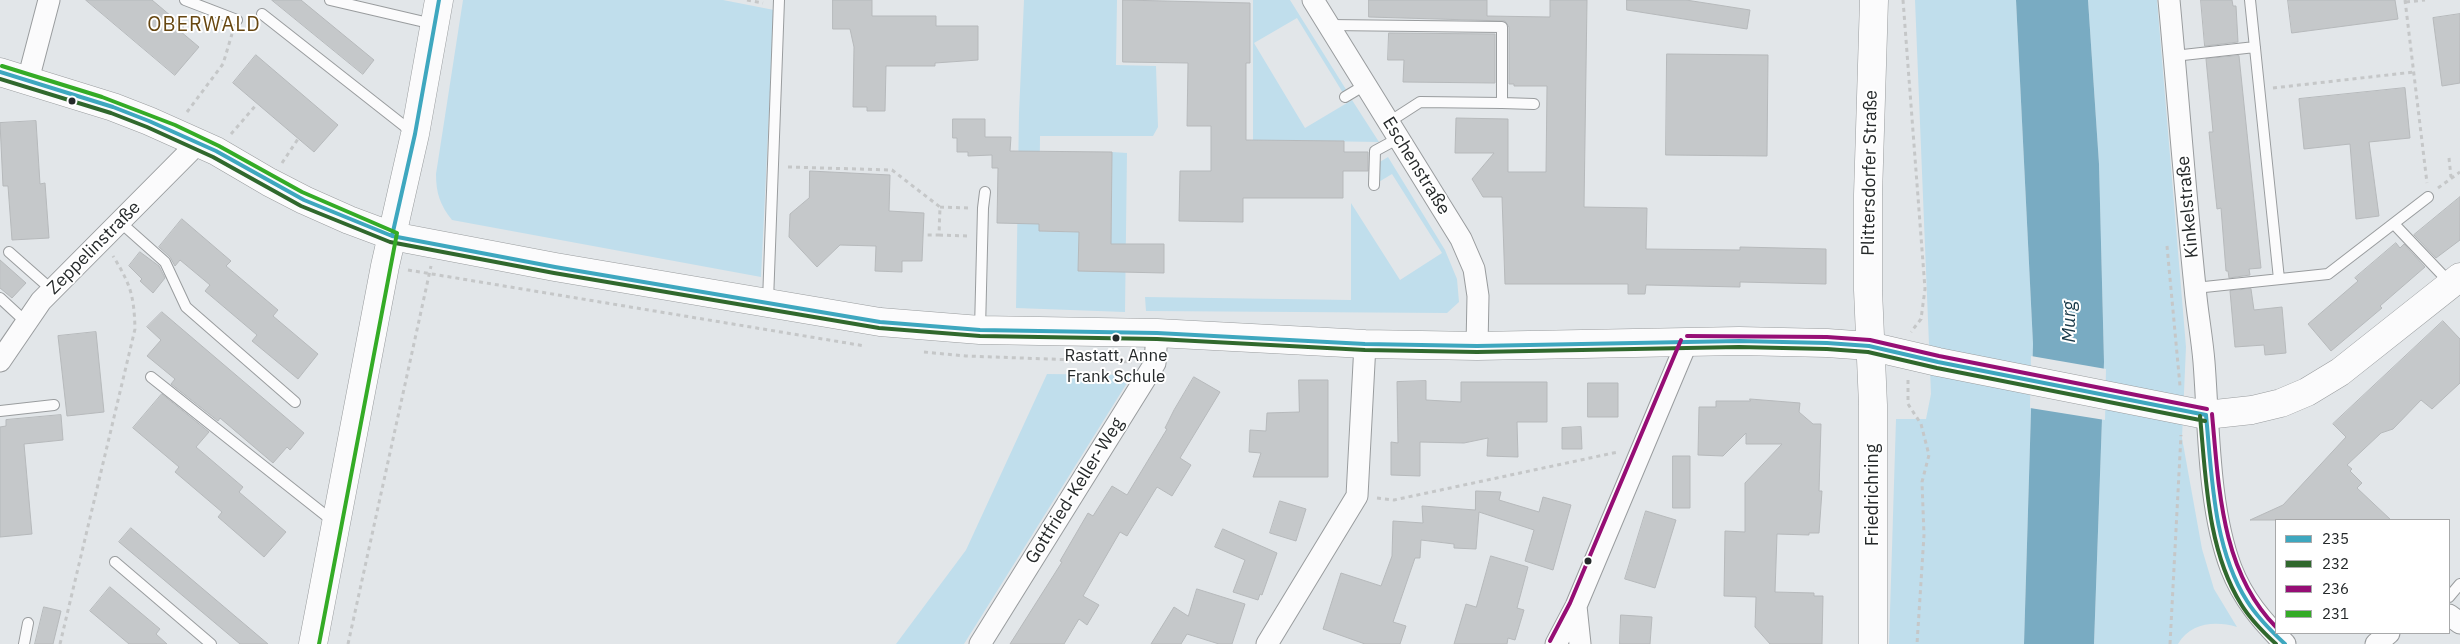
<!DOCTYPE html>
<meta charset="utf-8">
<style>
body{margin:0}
#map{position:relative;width:2460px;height:644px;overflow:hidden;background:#e2e6e9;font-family:"IBM Plex Sans",sans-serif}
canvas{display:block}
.legend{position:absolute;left:2275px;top:519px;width:175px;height:115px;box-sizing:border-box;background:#fff;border:1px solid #a8a9aa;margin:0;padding:6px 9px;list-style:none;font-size:15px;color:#25292a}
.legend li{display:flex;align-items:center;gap:10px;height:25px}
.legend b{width:25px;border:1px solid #a8a9aa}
</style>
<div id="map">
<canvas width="2460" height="644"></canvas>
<ul class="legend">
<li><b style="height:6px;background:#3ea7bf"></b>235</li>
<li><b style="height:6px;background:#30682d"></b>232</li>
<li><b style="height:6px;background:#960e75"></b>236</li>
<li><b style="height:6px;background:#34ab26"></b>231</li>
</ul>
</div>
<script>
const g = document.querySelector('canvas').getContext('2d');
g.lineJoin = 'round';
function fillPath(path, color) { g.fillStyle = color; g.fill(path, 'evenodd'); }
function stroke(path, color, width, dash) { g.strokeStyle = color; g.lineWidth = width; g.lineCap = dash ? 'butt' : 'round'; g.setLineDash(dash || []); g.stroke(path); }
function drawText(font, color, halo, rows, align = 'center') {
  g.font = font + ' "IBM Plex Sans",sans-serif'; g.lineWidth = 4; g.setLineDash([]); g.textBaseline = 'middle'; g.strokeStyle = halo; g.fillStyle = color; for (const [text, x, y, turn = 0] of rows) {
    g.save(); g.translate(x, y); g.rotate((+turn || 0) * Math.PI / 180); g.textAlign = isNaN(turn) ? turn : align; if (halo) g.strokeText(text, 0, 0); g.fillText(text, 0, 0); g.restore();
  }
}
const green = new Path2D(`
 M463,0H723L774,10L761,277L452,220C440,205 436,193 436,174Z
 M1024,0H1117L1116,65L1156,66L1158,127L1153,136H1040L1039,231L1111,232L1112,152L1127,153L1125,312L1016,308L1019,113Z
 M1253,0H1290L1347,91L1343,93L1297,18L1254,43L1305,128L1352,100L1379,142L1253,140Z
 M1915,0H2016L2033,344L2024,644H1889L1896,419H1926L1931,394Z
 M2088,0H2157L2186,347L2182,438L2202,549L2214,589L2237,627C2216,621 2191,622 2178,644H2094L2104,362L2099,164Z
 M1388,157L1445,250L1457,279L1459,302L1447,313L1146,311L1145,297L1351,300V203L1400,280L1442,253L1392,174L1377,183L1378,163Z
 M1047,374L1132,375L964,644H896L966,550Z`);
const water = new Path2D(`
 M2016,0H2088L2099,164L2104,362L2094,644H2024L2033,344Z`);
const pier = new Path2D(`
 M2031,356L2106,369L2105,420L2030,408Z`);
const building = new Path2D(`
 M86,0H152L184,27L180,31L199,47L175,75Z
 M272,0H301L374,60L363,74Z
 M833,0H872V16H936V26H978V60L935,63V66H886L885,111H867V107H853L854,47L850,29H833Z
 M1123,0L1250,3V63H1246V140L1344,141V152H1368V171H1343V198H1243V222L1179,221L1180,171H1211V126H1187L1188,63L1123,62Z
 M1369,0H1487V16L1550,17V0H1587L1584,207L1647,208L1646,249L1740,250V247L1826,249V284L1740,282V287L1646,285L1645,294H1628V284H1505L1502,197H1483L1472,179L1494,153H1455L1456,118L1508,119V172H1546L1547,86H1514V84H1509V27L1505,21L1369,17Z
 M1627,0H1686L1750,10L1747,29L1627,10Z
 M2201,0H2232L2233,6H2236L2238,42L2205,46Z
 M2288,0H2395L2398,19L2292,33Z
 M2460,14V83L2442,86L2433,18Z
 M1389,33L1495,34V83L1403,82L1404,60H1388Z
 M1667,54L1768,55L1767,156L1666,155Z
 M256,55L338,125L314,152L233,83Z
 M2239,56L2261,268L2249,269L2250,275L2229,278L2228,271H2226L2221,208L2217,209L2210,142L2209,132H2213L2206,59Z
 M2405,88L2410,138L2369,142L2379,216L2356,219L2350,144L2304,149L2299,99Z
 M953,119H985V137H1011L1010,151L1112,152L1111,244H1164V273L1078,271L1079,232L1039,231V224L997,223L998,168H992V155L968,156V152H957V138H953Z
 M36,121L40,184L45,183L49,238L12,240L8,186H3L0,123Z
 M810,171L890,175L889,211L924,213L922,261H902V272L875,271L876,246L840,245L817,267L789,237L790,214L809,198Z
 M2460,197V240L2436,258L2414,235Z
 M182,219L231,261L226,266L278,310L273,316L318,354L298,379L252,341L257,335L205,291L210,285L180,260L175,266L170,257L159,247Z
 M2396,243L2400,248L2404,244L2425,267L2380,306L2382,308L2331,351L2308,324L2358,281L2355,278Z
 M140,252L159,266L165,278L153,293L140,281L142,279L129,266Z
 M0,260L26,283L12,298L0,288Z
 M2251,289L2254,310L2282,307L2286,353L2265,355L2264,345L2235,347L2230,291Z
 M162,312L304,433L290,450L287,447L273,463L220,418L218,421L171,384L175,379L147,356L161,340L147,327Z
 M2443,321L2460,339V383L2432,409L2421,400L2393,429L2381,433L2347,465L2352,469L2350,471L2362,483L2357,488L2391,520H2250L2283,505L2346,437L2333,424Z
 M96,332L104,412L67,416L58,336Z
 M1194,377L1220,392L1180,458L1191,465L1172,496L1157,487L1127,536L1120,532L1083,596L1099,605L1087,625L1079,619L1064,644H1010L1062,562L1060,561L1088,513L1093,516L1112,486L1127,495L1167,429L1165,428L1174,410Z
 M1299,380H1328V477H1253L1261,453L1249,452L1250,430L1266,431L1267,413L1299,412Z
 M1426,381V400L1461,402V382H1547V422H1517L1518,457L1487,456L1488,438L1464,443L1420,442V476L1391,475V442L1398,443L1397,382Z
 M1588,383H1618V417H1588Z
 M162,394L209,432L196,447L243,487L239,492L286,532L264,557L218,517L222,512L175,472L179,467L133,428Z
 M1750,399L1800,403L1799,412L1813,424H1821L1819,491H1822L1819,533H1809V535L1777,534L1775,592L1814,593V596H1823L1822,644H1770L1755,627L1756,597L1724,596L1725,531L1745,532V483L1782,444H1746V433L1723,456L1698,455L1699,407H1716V401H1750Z
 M61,415L63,440L24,444L32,534L0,537V427L6,426V420Z
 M1581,427L1582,449H1562V428Z
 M1673,456H1690V508H1673Z
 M1476,491L1501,492L1499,500L1539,512L1543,497L1571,505L1553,570L1525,561L1534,530L1479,512L1476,549L1454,548V544L1421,540L1420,558H1415L1393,622L1406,626L1400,644H1365L1323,629L1341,573L1381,586L1392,556L1393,521L1423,523L1422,506L1475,510Z
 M1280,501L1306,509L1296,541L1270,533Z
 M1646,511L1676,520L1655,588L1625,579Z
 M131,528L268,644H240L119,542Z
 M1223,529L1277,553L1262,595L1260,594L1258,600L1233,592L1245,560L1215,547Z
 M1491,556L1528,567L1517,608L1524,610L1515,640L1508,638L1507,644H1454L1466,604L1476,607Z
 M110,587L160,629L156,634L167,644H129L90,611Z
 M1197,589L1245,604L1232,644H1219L1187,634L1181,644H1151L1174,607L1188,616Z
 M44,607L61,611L53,644H35Z
 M1621,615L1652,617L1650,644H1620Z`);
const path = new Path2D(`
 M747,0L763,3
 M1903,0L1925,289L1921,319L1911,332
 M2405,0L2427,183
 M2406,2L2425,0
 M2273,88L2414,72
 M187,112L223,64L232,34
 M231,134L257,104
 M2449,158L2451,177
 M282,163L298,139
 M788,167L892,170L940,207L939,235H925
 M2438,188L2460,172
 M940,207L969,208
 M939,235L968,236
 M2167,246L2180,386
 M408,270L865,346
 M924,352L966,356L1132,362
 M1908,380V404L1921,424L1929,455L1922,482L1924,535L1917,644
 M1377,498L1394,500L1618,452
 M60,644L135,329C134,296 131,285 113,256
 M348,644L431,266
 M2170,644L2181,435`);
const lane = new Path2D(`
 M185,0L237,20
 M330,0L433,24
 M2250,0L2279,279
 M262,14L412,132
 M1330,25L1502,27V103L1420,102L1389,122
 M2174,56L2255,47
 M1345,97L1365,85
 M1502,103L1534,104
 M1374,185L1375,151L1399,138
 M120,222L165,262L186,307L295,402
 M2394,224L2451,284
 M9,252L52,290
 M2195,288L2328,274L2428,197
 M0,298L26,322
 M768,301L779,0
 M980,329L983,208L985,192
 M151,377L334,522
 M0,411L54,405
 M115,562L211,644
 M2449,597L2460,584
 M24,644L28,623`);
const street = new Path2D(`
 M1313,0L1461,239L1474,269L1478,296L1477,346
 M2169,0C2178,96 2185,191 2195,287C2197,312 2202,337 2204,362C2209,426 2208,507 2231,568C2243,599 2262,621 2285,644
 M28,80L49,0
 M0,361L41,301L199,142
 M1576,606L1580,644
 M2449,615L2460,623
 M980,644L1155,363L1157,333
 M1267,644L1357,496L1365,344
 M1556,644L1576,606L1687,342
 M2376,644L2389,633`);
const secondary = new Path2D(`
 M0,72L113,107L149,121L216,151L269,182L304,200L349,220L392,236L555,267L880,322L980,330L1157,333L1365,344L1477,346L1739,341L1827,343L1869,346L1938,362L2206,415L2252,410L2281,403L2307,392L2340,372L2460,277
 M313,644L385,266L415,134L439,0
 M1873,644V405L1868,290V195L1874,0`);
const bus1 = new Path2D(`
 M0,72L113,107L149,121L216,151L304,200L392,236L555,267L880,322L980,330L1157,333L1365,344L1477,346L1739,341L1827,343L1869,346L1938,362L2206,415
 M392,236L415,134L439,0
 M2206,415C2212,476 2213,547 2247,601C2257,617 2271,631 2285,644`);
const bus2 = new Path2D(`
 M0,79L111,113L147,127L213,157L301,206L390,242L554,273L879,328L980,336L1157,339L1365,350L1477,352L1739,347L1827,349L1868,352L1937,368L2205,421
 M2200,416C2206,478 2207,549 2241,604C2250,619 2263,632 2276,644`);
const bus3 = new Path2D(`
 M1687,336L1827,337L1870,340L1939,356L2207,409
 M2212,414C2219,488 2221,571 2276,627
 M1550,641L1570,603L1681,340`);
const bus4 = new Path2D(`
 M2,66L102,97L175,125L219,146L302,192L397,233L319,644`);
const markers = [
 [72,101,4.5,"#25292a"],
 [1116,338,4.5,"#25292a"],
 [1588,561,4.5,"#25292a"]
];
const busNames = [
 ["Rastatt, Anne",1116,356],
 ["Frank Schule",1116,377]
];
const streetNames = [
 ["Eschenstraße",1416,166,58],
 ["Plittersdorfer Straße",1870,173,-89],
 ["Kinkelstraße",2188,207,-95],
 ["Zeppelinstraße",94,248,-45],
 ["Gottfried-Keller-Weg",1075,491,-58],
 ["Friedrichring",1873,495,-90]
];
const waterNames = [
 ["Murg",2070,322,-90]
];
const quarterNames = [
 ["OBERWALD",204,25]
];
fillPath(green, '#c0deec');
fillPath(water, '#79abc2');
fillPath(pier, '#e2e6e9');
fillPath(building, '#c5c8ca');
stroke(building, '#b6b9bb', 1);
stroke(lane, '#999c9e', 12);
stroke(street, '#999c9e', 23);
stroke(secondary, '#999c9e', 29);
stroke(path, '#c5c7c8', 3, [4, 4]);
stroke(lane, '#fbfbfc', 10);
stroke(street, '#fbfbfc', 21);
stroke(secondary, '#fbfbfc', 28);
stroke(bus1, '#3ea7bf', 4);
stroke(bus2, '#30682d', 4);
stroke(bus3, '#960e75', 4);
stroke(bus4, '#34ab26', 4);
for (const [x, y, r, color] of markers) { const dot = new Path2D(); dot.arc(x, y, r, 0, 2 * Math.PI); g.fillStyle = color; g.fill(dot); stroke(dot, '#fff', 2); }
drawText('17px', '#25292a', '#fff', busNames);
drawText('18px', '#25292a', '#fff', streetNames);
drawText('italic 19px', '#193948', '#fff', waterNames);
g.letterSpacing = '1px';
drawText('20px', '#674711', '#fff', quarterNames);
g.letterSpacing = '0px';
</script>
